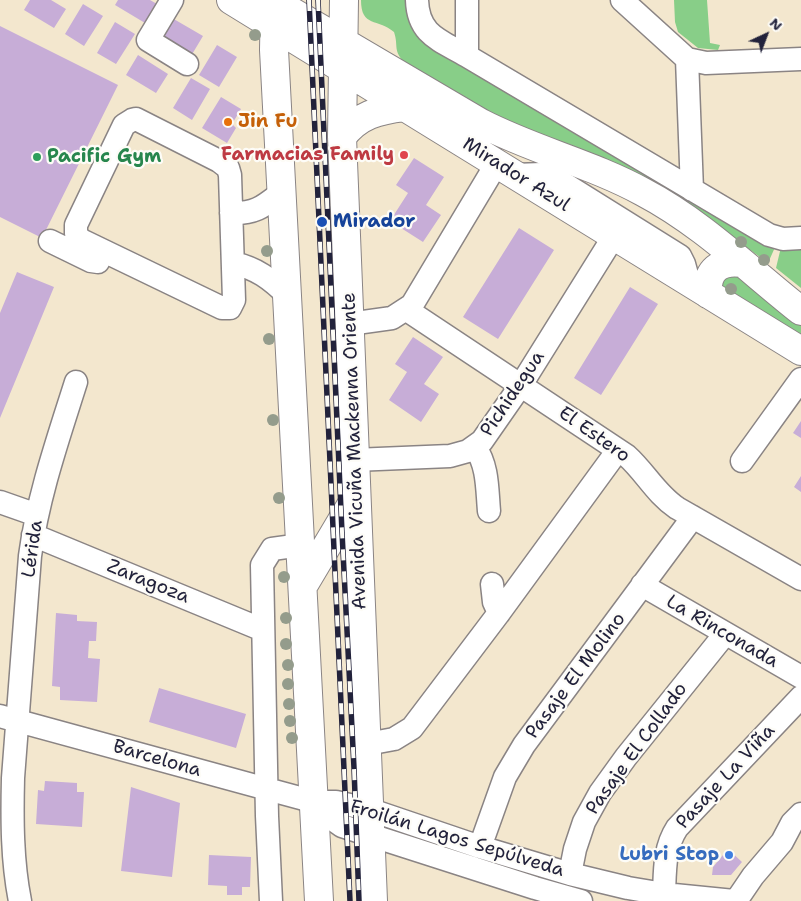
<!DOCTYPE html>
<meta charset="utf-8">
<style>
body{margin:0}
#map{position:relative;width:801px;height:901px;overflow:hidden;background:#f3e7ce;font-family:"Shantell Sans",sans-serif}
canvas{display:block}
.north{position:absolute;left:741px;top:10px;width:50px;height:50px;-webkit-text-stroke:4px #fdfcf7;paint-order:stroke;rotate:43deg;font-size:14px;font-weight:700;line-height:20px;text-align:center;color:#22223b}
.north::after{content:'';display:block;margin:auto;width:18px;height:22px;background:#22223b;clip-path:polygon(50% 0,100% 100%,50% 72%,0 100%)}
</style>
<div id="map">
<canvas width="801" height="901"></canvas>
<div class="north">N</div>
</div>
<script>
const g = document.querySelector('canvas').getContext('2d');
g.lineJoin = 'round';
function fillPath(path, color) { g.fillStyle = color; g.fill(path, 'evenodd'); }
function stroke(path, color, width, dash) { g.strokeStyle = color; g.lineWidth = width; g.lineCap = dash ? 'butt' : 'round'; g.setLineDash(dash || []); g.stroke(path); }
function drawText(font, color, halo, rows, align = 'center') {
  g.font = font + ' "Shantell Sans",sans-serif'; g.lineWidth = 4.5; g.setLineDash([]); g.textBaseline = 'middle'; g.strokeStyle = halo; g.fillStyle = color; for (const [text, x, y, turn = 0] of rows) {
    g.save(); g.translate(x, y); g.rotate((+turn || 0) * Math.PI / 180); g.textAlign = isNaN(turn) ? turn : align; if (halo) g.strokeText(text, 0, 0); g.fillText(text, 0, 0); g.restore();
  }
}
const green = new Path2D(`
 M361,0H411C411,16 411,29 423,41L776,245L768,263L734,238L496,119L406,64C392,50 399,47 394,32C378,18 361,28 361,0Z
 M674,0H707L710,43L720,45L718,50L698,48L678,32L675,22Z
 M801,246V288L776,268L781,247Z
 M734,273L801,322V341L719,288L721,279Z`);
const building = new Path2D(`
 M30,0H51L66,9L54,28L24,10Z
 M118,0H150L157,4L145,23L115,5Z
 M83,4L103,16L84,46L65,34Z
 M172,18L203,36L191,56L160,38Z
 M115,22L135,34L116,64L97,53Z
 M0,26L118,85L42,238L0,217Z
 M217,45L237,57L219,87L199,75Z
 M138,55L168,74L156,93L126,75Z
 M191,78L210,89L192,120L173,108Z
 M221,97L241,109L232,124L236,128L227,143L202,128Z
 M414,158L444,177L426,205L441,215L423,242L390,221L408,193L396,185Z
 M519,228L554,250L498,339L463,317Z
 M17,272L54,287L0,418V313Z
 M630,287L658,304L601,395L574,378Z
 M413,337L443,357L424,384L439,394L421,422L389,400L407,372L395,364Z
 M801,421V438L793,433Z
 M801,476V492L794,487Z
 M56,613L77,615V621L97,622L96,641H89L88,658L100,659L97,702L60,700V687L52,686Z
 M159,688L246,714L236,748L149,722Z
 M45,781L77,783V792H84L82,827L36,824L38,790L44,791Z
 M131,787L180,803L172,877L121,871Z
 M728,849L742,862L731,875H712L713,867Z
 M209,855L251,857L250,887H242V895H227V886L208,885Z`);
const minor = new Path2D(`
 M172,0L148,40L187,64
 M417,0C418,35 440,40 467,56L769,235L783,239L801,238
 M622,0L687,59L706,63L801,59
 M467,56V0
 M687,59L692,190
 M136,119L219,161L228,168L230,175L234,300L230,308H222L81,240L76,234V225L124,125L132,120Z
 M515,175L542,174L560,181L680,256L684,264L689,282
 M231,213C256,214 264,206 282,192
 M50,241L91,261L98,262
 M233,263C256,268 271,279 288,296
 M407,310L627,456C645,472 656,494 677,508L801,579
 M349,324L392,318L412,305L497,163
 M475,447C488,466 487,488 489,511
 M354,460L450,456L468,451L482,441L521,385L614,236
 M742,461L801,379
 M0,502L37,515
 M33,535L263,630
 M492,584L494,602L499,613
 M642,585L801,677
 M0,716L278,792L315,802H336L368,809L480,847L570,874L628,888L664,894L734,901
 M367,744L394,739L412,728L499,613L618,450
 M315,802L325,814L342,826L535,888L581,901
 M480,847L505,777L524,745L693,517
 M570,874L575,849L584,822L600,793L626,757L725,634
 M664,894C665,870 664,848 677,828L801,697
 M20,901C12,861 12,819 13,778L30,556C38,496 58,439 76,382
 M271,901L267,816L262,565L272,549L301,545
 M736,901L753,876L782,842L792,823L801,814`);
const major = new Path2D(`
 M231,0L801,351
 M272,0L481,123C533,150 592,164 643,192C702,223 749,270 801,311
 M275,0L274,50L319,901
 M344,0L342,137L373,901
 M342,137C358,115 379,110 404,107
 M708,294C706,270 720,260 742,263
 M303,586L356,497`);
const rail = new Path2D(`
 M309,0L350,901
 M318,0L342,532L354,768L359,901`);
const trees = [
 [255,35],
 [741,242],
 [267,251],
 [764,260],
 [731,289],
 [269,339],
 [273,420],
 [279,498],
 [284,577],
 [286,618],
 [286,644],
 [288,665],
 [288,684],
 [289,704],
 [290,721],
 [292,738]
];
const markers = [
 [228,122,5,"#e8710a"],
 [404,155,5,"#e0444e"],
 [37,157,5,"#2e9e5b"],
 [322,222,6,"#1a4fb4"],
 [729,855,5,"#3f7fe0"]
];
const foodNames = [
 ["Jin Fu",238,122]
];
const healthNames = [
 ["Farmacias Family",394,155]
];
const leisureNames = [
 ["Pacific Gym",47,157]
];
const streetNames = [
 ["Mirador Azul",516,175,32],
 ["Pichidegua",513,394,-56],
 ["El Estero",594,435,35],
 ["Avenida Vicuña Mackenna Oriente",355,451,-92],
 ["Lérida",33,549,-82],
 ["Zaragoza",148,582,22],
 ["La Rinconada",722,632,30],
 ["Pasaje El Molino",576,676,-53],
 ["Pasaje El Collado",637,749,-54],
 ["Barcelona",157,759,16],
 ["Pasaje La Viña",726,777,-47],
 ["Froilán Lagos Sepúlveda",457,839,17]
];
const transitNames = [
 ["Mirador",333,222]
];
const shopNames = [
 ["Lubri Stop",719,855]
];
fillPath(green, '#88ce88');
fillPath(building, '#c7add7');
stroke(minor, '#8a8484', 25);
stroke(major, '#8a8484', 30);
stroke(minor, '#fff', 22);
stroke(major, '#fff', 28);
stroke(rail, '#22223b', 5.5);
stroke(rail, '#fdfcf7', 4, [11]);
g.fillStyle = '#949c8c';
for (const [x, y] of trees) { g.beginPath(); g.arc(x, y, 6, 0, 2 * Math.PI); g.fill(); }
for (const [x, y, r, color] of markers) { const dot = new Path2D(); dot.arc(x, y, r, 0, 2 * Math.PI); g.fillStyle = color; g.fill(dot); stroke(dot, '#fdfcf7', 2); }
drawText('bold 19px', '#c56008', '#fdfcf7', foodNames, 'left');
drawText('bold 19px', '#be3a42', '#fdfcf7', healthNames, 'right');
drawText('bold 19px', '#27864d', '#fdfcf7', leisureNames, 'left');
drawText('19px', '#22223b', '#fdfcf7', streetNames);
drawText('bold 19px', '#164399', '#fdfcf7', transitNames, 'left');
drawText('bold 19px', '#366cbe', '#fdfcf7', shopNames, 'right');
</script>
